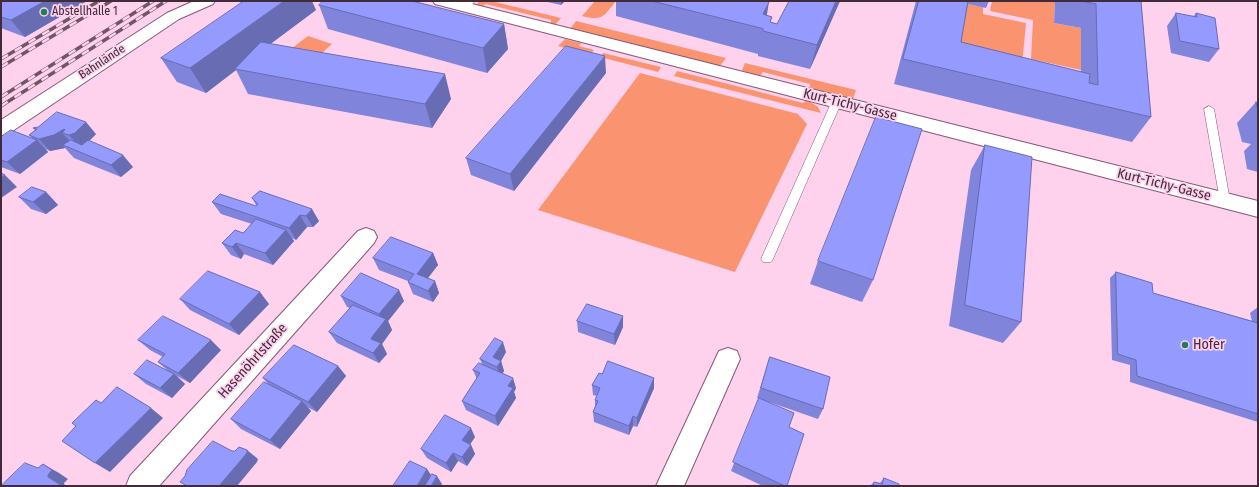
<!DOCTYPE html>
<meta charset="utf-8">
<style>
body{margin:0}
#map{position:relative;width:1259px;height:487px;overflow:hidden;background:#fed1ed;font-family:"Fira Sans Condensed",sans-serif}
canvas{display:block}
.frame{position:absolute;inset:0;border:2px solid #412b39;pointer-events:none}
</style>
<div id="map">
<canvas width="1259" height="487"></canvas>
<div class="frame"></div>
</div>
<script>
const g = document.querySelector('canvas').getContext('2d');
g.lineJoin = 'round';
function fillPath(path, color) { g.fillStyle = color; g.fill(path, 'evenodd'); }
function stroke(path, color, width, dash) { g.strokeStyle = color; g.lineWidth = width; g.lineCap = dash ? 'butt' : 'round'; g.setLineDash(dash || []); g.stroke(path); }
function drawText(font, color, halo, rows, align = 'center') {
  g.font = font + ' "Fira Sans Condensed",sans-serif'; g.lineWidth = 3.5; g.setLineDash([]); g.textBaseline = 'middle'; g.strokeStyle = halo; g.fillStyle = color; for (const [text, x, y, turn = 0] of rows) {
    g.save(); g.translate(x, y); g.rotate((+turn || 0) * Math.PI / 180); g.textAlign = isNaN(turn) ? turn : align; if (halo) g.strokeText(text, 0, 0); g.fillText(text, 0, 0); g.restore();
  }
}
const green = new Path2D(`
 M479,1H491L561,18L555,25L551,24V20L486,4L481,7L476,6Z
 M595,1H616C603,17 603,21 582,16Z
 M992,1H1055L1054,23L1081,28V70L1031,59L1033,20L990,11Z
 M962,3L983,7V14L1026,23L1021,75L950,67Z
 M576,21L726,58L720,66L570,29Z
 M308,36L332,44L310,64L279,58Z
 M565,39L581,43L579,46L594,50L590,55L558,46Z
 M603,53L661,67L658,72L600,57Z
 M745,63L856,90L853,99L810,88V84L763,72L760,76L743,71L742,70Z
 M677,71L803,103L807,100L818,107L821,113L674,76Z
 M640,73L798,114L807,124L735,272L538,210Z`);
const lane = new Path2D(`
 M466,1H475L468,9H462L461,7Z
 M837,98L842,101L773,259L771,262H763L761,259L832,101Z
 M1209,106L1214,109L1230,201L1225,205L1220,201L1204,109Z`);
const street = new Path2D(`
 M194,1H215L213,4L179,19L8,134L1,136V120L167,13Z
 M433,1H460L1258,201V217L435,4Z
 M366,228L374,231L377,237L374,243L159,486H126L130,476L358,231Z
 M728,348L737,351L740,359L684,486H656L719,351Z`);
const rail = new Path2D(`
 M1,59L99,1
 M1,67L111,1
 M1,97L153,1
 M1,106L166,1`);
const wall = new Path2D(`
 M1,1H87L25,37L1,28Z
 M543,1H565L561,5Z
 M616,1H766V15L771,22L777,24L840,1L810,69L758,56V54L616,16Z
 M916,1H989L986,8L968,4L961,42L1081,72V28L1054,23L1055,1H1141L1151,117L1132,142L894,84Z
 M319,5L504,24L508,49L487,73L328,29Z
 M316,10L270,44L451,99L432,128L248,94L236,70L206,93L177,82L161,58Z
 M1176,13L1193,17L1196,13L1219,49L1209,62L1171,53L1167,26Z
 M606,73L514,191L471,175L466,158Z
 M1256,102L1258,103V172L1247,169L1244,151L1251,144L1242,142L1237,123Z
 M33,128L96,134L89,141L133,167L121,177L74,158L65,148L50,151L46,149L48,152L20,174L1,167V137L32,138L29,135L35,130Z
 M985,145L1021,322L1003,343L949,326L971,170Z
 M260,191L319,221L313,227H307L296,240L292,238L294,241L273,265L244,254L241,259L231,255L222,243L243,233L252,224L221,214L212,202L256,206V205L252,198Z
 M46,192L58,205L46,214L31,209L19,197Z
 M433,253L438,265L427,278L435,281L439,293L433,302L413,294L408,282V281L379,270L373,258Z
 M818,261L873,280L862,302L810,284Z
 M1116,272L1153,293L1252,321L1250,313L1258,307V422L1130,382V365L1112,360L1110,278Z
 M341,296L404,301L388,321L392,330L382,344L387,354L379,363L337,343L329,332L350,308L347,307Z
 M180,299L269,304L239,335L190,310Z
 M623,316V327L615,345L578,332L577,321Z
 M138,340L221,350L190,383L177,376L185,384L172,398L146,384L134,374L167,370L158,362L163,357L150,350Z
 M506,352L501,361L504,371L502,373L516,388L514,392L516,398L498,426L466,410L462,401L477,379L473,370L482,364L480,359Z
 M770,357L823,409L818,419L769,402L789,427L787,486H763L731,471L759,398H757Z
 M338,366L346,376L317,412L307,407L311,411L280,449L241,429L231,419L268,384L263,378Z
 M602,374L654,378V388L637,427L633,426L629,435L594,422L593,412L595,406V400L597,396L593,395L592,385Z
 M475,437L470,444L471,445L475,454L467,466L458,461L451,472L427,458L421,449Z
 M884,478L899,486H870L874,482L880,483Z`);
const shadedWall = new Path2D(`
 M45,1H87L25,37L11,20Z
 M284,1H312L316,10L237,69H235L236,70L206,93L190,68Z
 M561,1H565L561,5Z
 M836,1H840L810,69L817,45Z
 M769,2L765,26L763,14Z
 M504,24L508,49L487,73L483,48Z
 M605,56L606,73L514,191L510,174Z
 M445,74L451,99L432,128L425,104Z
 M86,122L96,134L85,145L80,147L69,135Z
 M64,129L69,134L62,133L72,143L63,145L65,148L50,151L39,139Z
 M37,140L48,152L20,174L7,162Z
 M123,155L133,167L121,177L111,165Z
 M5,175L17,187L1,198V177Z
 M46,192L58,205L46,214L33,202Z
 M312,209L319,221L313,227L306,216Z
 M300,215L307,227L296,240L289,228Z
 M286,230L294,241L273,265L265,253Z
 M236,243L244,254L241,259L232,247Z
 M433,253L438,265L422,286L417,274Z
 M435,281L439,293L433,302L428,291Z
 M399,290L404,301L388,321L392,330L382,344L387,354L379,363L373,353L371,339L372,337L383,323L379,314Z
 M260,292L269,304L239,335L229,324Z
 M623,316V327L615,345L614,334Z
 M211,340L221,350L190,383L178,373Z
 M503,342L506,352L501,361L504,371L500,377L497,367L498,365L496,367L493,357Z
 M338,366L346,376L317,412L308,402Z
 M174,374L185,384L172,398L160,388Z
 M513,378L516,388L514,392L516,398L498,426L495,416L508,386Z
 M654,378V388L637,427V418Z
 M302,401L311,411L280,449L270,440Z
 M151,408L163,418L110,472L95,463Z
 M633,416V426L629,435V426Z
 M471,428L475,437L467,449L462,440Z
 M471,445L475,454L467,466L462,457Z
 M247,450L258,459L257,462L237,486H219Z
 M453,453L458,461L451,472L446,463Z
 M43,464L59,473L68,479L64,483L65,486H62L48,477Z
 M427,469L433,478L428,486H417Z
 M437,476L442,484L441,486H431Z`);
const building = new Path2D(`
 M1,1H45L11,20L1,17Z
 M244,1H284L190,68L161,58Z
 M323,1H412L504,24L483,48L319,5Z
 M652,1H766L769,2L763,14L772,17L770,22L777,24L789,1H836L817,45L763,31V29Z
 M919,1H968L961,42L1090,74L1089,83L1098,85L1096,4L1081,1H1141L1151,117L903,59Z
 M1176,13L1197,17L1196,13L1215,18L1219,49L1180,41Z
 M261,42L445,74L425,104L235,69Z
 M566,46L605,56L510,174L466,158Z
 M1256,102L1258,103V109Z
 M57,112L86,122L75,133L69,135L62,133L65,130L64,129L54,135L39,139L29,135L37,129L33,128L38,127Z
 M876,117L922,129L873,280L818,261Z
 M11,130L37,140L7,162L1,160V137Z
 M71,140L82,145L88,140L123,155L111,165L63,145Z
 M985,145L1032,157L1021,322L965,305Z
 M1,173L5,175L1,177Z
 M32,187L46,192L33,202L19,197Z
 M260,191L312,209L306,216L300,215L289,228L212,202L220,194L256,206L258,204L252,198Z
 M256,219L286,230L265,253L236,243L232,247L222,243L235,230L243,233Z
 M391,237L433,253L417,274L435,281L428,291L408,282L414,274L373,258Z
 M208,271L260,292L229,324L180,299Z
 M1116,272L1152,283L1153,293L1258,323V414L1137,376L1136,360L1118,354Z
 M361,273L399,290L379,314L341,296Z
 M587,304L623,316L614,334L577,321Z
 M353,305L386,319L372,337L371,339L381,343L373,353L329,332Z
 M163,316L211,340L178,373L158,362L165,354L138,340Z
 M495,338L503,342L493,357L501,361L497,367L480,359Z
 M294,345L338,366L308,402L263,378Z
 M770,357L830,377L823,409L761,388Z
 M147,360L174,374L160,388L134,374Z
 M608,361L654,378L637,418L633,416L629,426L593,412L598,401L595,400L600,388L592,385L599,373L602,374Z
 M479,363L513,378L508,386L513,388L495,416L462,401L480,373L473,370Z
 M264,382L302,401L270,440L231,419Z
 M117,387L151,408L95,463L62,441L76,426L72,423L96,400L101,403Z
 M759,398L794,413L789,427L804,434L787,486H785L733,462Z
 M445,415L471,428L462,440L471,445L462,457L453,453L446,463L421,449Z
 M213,441L232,451H235L239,447L247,450V453L219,486H187L180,482L185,476L187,470Z
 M410,461L427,469L417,486H393Z
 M25,463L38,468L43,464L52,470L48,475V477L62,486H1Z
 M432,474L437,476L431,486H425Z
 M884,478L899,484V486H873L874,482L882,484Z`);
const markers = [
 [44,12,4,"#1e7e55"],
 [1185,345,4,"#1e7e55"]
];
const farPoinames = [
 ["Abstellhalle 1",52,12]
];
const farStreetnames = [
 ["Bahnlände",102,62,-33]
];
const streetNames = [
 ["Kurt-Tichy-Gasse",850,105,14],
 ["Kurt-Tichy-Gasse",1164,185,14],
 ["Hasenöhrlstraße",253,361,-48]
];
const poiNames = [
 ["Hofer",1193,345]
];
fillPath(green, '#fa9470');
stroke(lane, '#875777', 1);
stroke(street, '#875777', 2);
fillPath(lane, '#fff');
fillPath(street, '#fff');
stroke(rail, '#715566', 3.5);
stroke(rail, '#fed1ed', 2.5, [8]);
fillPath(wall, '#8084db');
fillPath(shadedWall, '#686cb2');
fillPath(building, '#959aff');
stroke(building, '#686cb2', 1);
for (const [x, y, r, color] of markers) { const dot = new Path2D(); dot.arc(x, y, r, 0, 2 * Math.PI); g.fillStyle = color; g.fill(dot); stroke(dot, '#fed1ed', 1.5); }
drawText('12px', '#412b39', '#fed1ed', farPoinames, 'left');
drawText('12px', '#412b39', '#fed1ed', farStreetnames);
drawText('14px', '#412b39', '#fed1ed', streetNames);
drawText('14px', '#412b39', '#fed1ed', poiNames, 'left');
</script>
